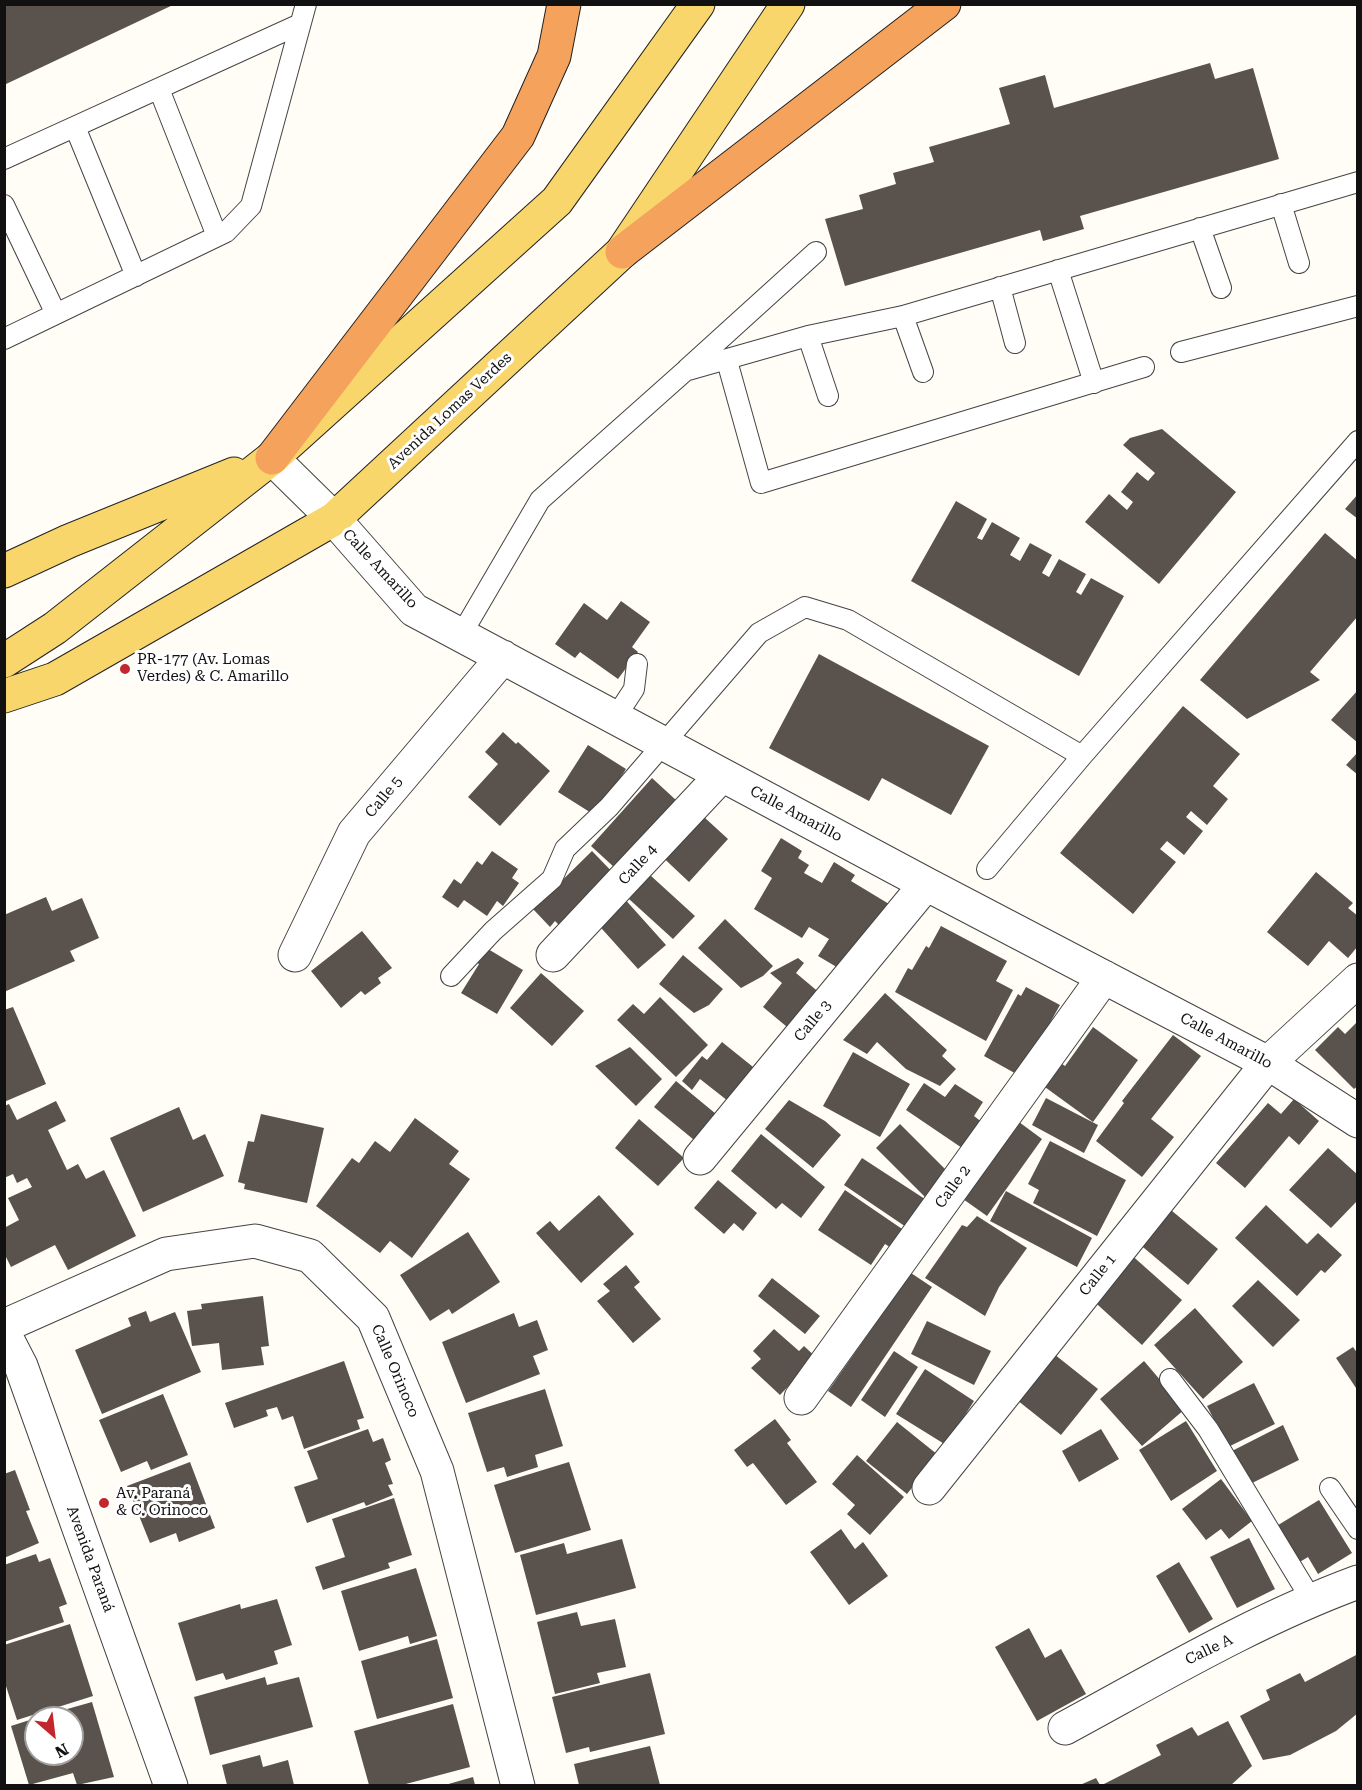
<!DOCTYPE html>
<meta charset="utf-8">
<style>
body{margin:0}
#map{position:relative;width:1362px;height:1790px;overflow:hidden;background:#fffdf5;font-family:"Roboto Serif",serif}
canvas{display:block}
.frame{position:absolute;inset:0;border:6px solid #111;pointer-events:none}
.north{position:absolute;left:24px;top:1706px;width:60px;height:60px;box-sizing:border-box;background:#fff;border:2px solid #a0a0a0;border-radius:50%;rotate:152deg;font-size:16px;font-weight:700;line-height:24px;text-align:center;color:#111}
.north::after{content:'';display:block;margin:auto;width:21px;height:27px;background:#c4262e;clip-path:polygon(50% 0,100% 100%,50% 72%,0 100%)}
</style>
<div id="map">
<canvas width="1362" height="1790"></canvas>
<div class="frame"></div>
<div class="north">N</div>
</div>
<script>
const g = document.querySelector('canvas').getContext('2d');
g.lineJoin = 'round';
function fillPath(path, color) { g.fillStyle = color; g.fill(path, 'evenodd'); }
function stroke(path, color, width, dash) { g.strokeStyle = color; g.lineWidth = width; g.lineCap = dash ? 'butt' : 'round'; g.setLineDash(dash || []); g.stroke(path); }
function drawText(font, color, halo, rows, align = 'center') {
  g.font = font + ' "Roboto Serif",serif'; g.lineWidth = 6; g.setLineDash([]); g.textBaseline = 'middle'; g.strokeStyle = halo; g.fillStyle = color; for (const [text, x, y, turn = 0] of rows) {
    g.save(); g.translate(x, y); g.rotate((+turn || 0) * Math.PI / 180); g.textAlign = isNaN(turn) ? turn : align; if (halo) g.strokeText(text, 0, 0); g.fillText(text, 0, 0); g.restore();
  }
}
const building = new Path2D(`
 M4,4H175L4,85Z
 M1210,63L1215,79L1253,68L1279,159L1080,216L1084,229L1043,241L1040,230L845,286L825,219L863,209L859,195L896,184L893,173L934,162L929,147L1010,124L999,88L1045,75L1054,108Z
 M1162,429L1236,492L1159,584L1085,522L1109,494L1127,510L1133,502L1121,492L1137,472L1148,481L1155,473L1123,445L1130,438Z
 M1358,494V519L1345,509Z
 M956,501L987,519L977,538L982,540L992,522L1020,538L1010,555L1020,561L1030,543L1052,555L1042,573L1049,577L1059,559L1086,574L1076,592L1081,595L1091,578L1124,596L1079,676L911,581Z
 M1325,533L1358,561V616L1310,672L1320,680L1247,719L1200,680Z
 M621,601L650,622L632,647L638,652L618,679L580,652L575,658L555,644L584,603L607,620Z
 M819,654L989,746L951,815L882,778L869,801L769,748Z
 M1358,690V743L1331,720Z
 M1183,706L1240,754L1213,786L1228,799L1207,825L1191,811L1186,817L1203,831L1184,855L1167,841L1160,849L1176,862L1133,914L1060,853Z
 M503,732L516,744L518,742L550,771L500,826L468,797L498,764L485,752Z
 M588,745L626,769L596,816L558,792Z
 M1358,752V775L1346,765Z
 M652,778L677,801L681,796L728,839L689,882L654,849L627,879L591,846Z
 M781,838L802,851L798,858L809,865L804,873L822,883L834,862L855,875L851,881L894,907L840,969L818,956L829,939L809,927L802,938L754,909L772,878L761,871Z
 M492,851L518,869L512,878L519,883L503,906L497,901L487,916L464,900L458,908L442,897L454,879L461,884L477,861L482,865Z
 M592,851L620,880L566,932L555,921L550,927L533,909Z
 M1316,872L1353,903L1348,908L1358,916V946L1348,958L1329,941L1308,966L1267,932Z
 M650,875L695,916L673,939L629,899Z
 M622,896L666,945L638,969L594,920Z
 M46,897L52,911L82,898L99,938L70,951L75,961L4,992V915Z
 M725,919L773,966L763,976L741,988L698,948Z
 M941,926L1007,961L996,981L1013,990L986,1041L895,992L908,968L912,970L926,946L929,948Z
 M362,931L392,968L378,978L381,983L365,995L361,991L341,1008L311,971Z
 M483,946L523,970L497,1014L461,993L479,964L474,961Z
 M683,955L723,989L709,1005L694,1013L659,984Z
 M798,958L804,963L796,973L834,1005L804,1041L763,1007L782,983L770,973Z
 M541,973L584,1011L552,1046L510,1008Z
 M1026,987L1060,1005L1020,1076L984,1056L1018,994L1021,996Z
 M885,993L947,1050L942,1056L956,1069L940,1086L906,1069L877,1042L867,1054L843,1040Z
 M660,997L708,1045L676,1077L617,1020L633,1004L644,1014Z
 M13,1007L46,1084L4,1102V1010Z
 M1358,1021V1086L1354,1089L1315,1050L1338,1027L1345,1034Z
 M1093,1027L1138,1060L1093,1122L1038,1082L1055,1059L1065,1066Z
 M1173,1035L1201,1056L1151,1119L1174,1137L1142,1177L1096,1141L1124,1103L1122,1101Z
 M722,1042L768,1079L742,1112L700,1079L692,1090L682,1081L702,1056L707,1060Z
 M630,1047L662,1079L636,1106L595,1066Z
 M853,1052L910,1084L880,1137L823,1106Z
 M676,1081L727,1123L705,1149L654,1107Z
 M924,1083L945,1097L955,1084L983,1102L974,1116L983,1123L965,1150L906,1110Z
 M1046,1098L1098,1125L1084,1153L1032,1125Z
 M1294,1099L1319,1121L1299,1145L1289,1136L1245,1188L1216,1163L1268,1103L1281,1114Z
 M789,1100L825,1121L841,1135L813,1168L765,1129Z
 M56,1101L66,1121L48,1130L67,1170L78,1164L86,1179L104,1170L136,1236L68,1270L55,1245L11,1267L4,1253V1228L19,1220L8,1198L32,1187L27,1178L17,1183L13,1174L4,1178V1106L9,1104L17,1120Z
 M179,1107L193,1140L205,1134L224,1176L143,1212L110,1138Z
 M261,1114L324,1128L307,1203L244,1189L245,1184L238,1182L248,1141L254,1142Z
 M415,1118L459,1151L449,1164L470,1179L412,1258L390,1241L380,1253L316,1206L352,1158L359,1163L375,1141L390,1152Z
 M639,1119L684,1158L658,1186L615,1148Z
 M1019,1122L1042,1139L987,1216L963,1199Z
 M900,1124L951,1175L927,1199L876,1148Z
 M761,1134L825,1187L801,1218L782,1203L776,1209L731,1171Z
 M1050,1141L1126,1180L1097,1236L1033,1203L1039,1190L1028,1184Z
 M1328,1148L1358,1175V1200L1331,1228L1289,1190Z
 M862,1158L931,1203L912,1231L844,1185Z
 M718,1180L757,1213L743,1231L734,1223L724,1234L694,1208Z
 M845,1190L908,1233L896,1251L885,1244L871,1265L818,1230Z
 M1006,1191L1092,1238L1077,1267L990,1221Z
 M599,1195L634,1234L581,1283L536,1233L550,1221L559,1231Z
 M1160,1201L1218,1249L1188,1285L1131,1237Z
 M1266,1205L1307,1244L1318,1233L1342,1255L1325,1273L1321,1270L1297,1296L1235,1238Z
 M977,1216L1027,1248L999,1287L985,1316L925,1278L962,1225L967,1227Z
 M468,1232L500,1282L452,1314L449,1309L430,1321L400,1275Z
 M1128,1252L1182,1300L1142,1345L1088,1296Z
 M626,1265L640,1282L634,1287L661,1319L633,1343L597,1301L610,1291L603,1284Z
 M911,1273L932,1287L851,1407L828,1391Z
 M772,1278L820,1316L805,1334L758,1296Z
 M1258,1280L1300,1320L1273,1347L1232,1306Z
 M263,1296L269,1346L261,1347L264,1365L222,1370L219,1343L192,1346L187,1311L202,1309L201,1304Z
 M1195,1308L1243,1362L1203,1399L1154,1345Z
 M146,1311L150,1322L175,1312L201,1372L102,1414L75,1350L131,1326L128,1318Z
 M514,1313L519,1327L537,1320L548,1350L533,1356L540,1374L466,1403L442,1342Z
 M927,1321L991,1351L974,1385L911,1354Z
 M774,1329L799,1351L804,1346L820,1361L797,1377L780,1395L751,1368L761,1359L753,1351Z
 M1353,1347L1358,1354V1391L1336,1358Z
 M894,1351L918,1367L885,1417L861,1400Z
 M1054,1354L1098,1389L1061,1435L1017,1400Z
 M344,1361L364,1418L357,1420L360,1429L304,1449L293,1416L282,1420L277,1407L266,1410L268,1416L234,1428L225,1403Z
 M1144,1361L1185,1409L1142,1446L1100,1399Z
 M925,1369L974,1401L946,1445L896,1414Z
 M1254,1383L1275,1424L1228,1447L1207,1406Z
 M545,1389L563,1446L535,1455L538,1467L507,1477L504,1467L487,1472L468,1413Z
 M163,1394L188,1455L151,1470L147,1461L121,1472L99,1420Z
 M775,1419L791,1440L787,1443L817,1482L786,1505L753,1463L747,1467L734,1450Z
 M1186,1421L1217,1471L1171,1501L1139,1450Z
 M897,1422L938,1455L907,1494L866,1461Z
 M1283,1425L1299,1460L1248,1485L1232,1451Z
 M368,1429L373,1442L383,1438L391,1460L385,1463L393,1484L388,1485L393,1495L366,1506L364,1502L307,1523L294,1487L318,1479L307,1451Z
 M1101,1429L1119,1459L1079,1482L1062,1451Z
 M857,1455L904,1497L870,1535L847,1514L855,1505L832,1484Z
 M190,1462L215,1528L179,1542L176,1533L150,1543L127,1486Z
 M569,1462L591,1530L515,1553L494,1485Z
 M15,1470L30,1510L26,1511L39,1543L4,1558V1474Z
 M1221,1479L1252,1521L1229,1539L1221,1529L1206,1540L1182,1509Z
 M394,1498L412,1555L388,1563L390,1568L323,1590L315,1567L345,1557L332,1519Z
 M1319,1500L1352,1553L1318,1574L1308,1557L1298,1563L1275,1527Z
 M841,1529L855,1549L863,1542L888,1576L849,1605L810,1552Z
 M1249,1538L1275,1589L1237,1608L1210,1557Z
 M622,1539L636,1588L536,1615L520,1555L564,1543L567,1554Z
 M36,1554L39,1562L50,1558L67,1604L59,1607L64,1622L4,1642V1565Z
 M1179,1562L1213,1619L1189,1633L1156,1576Z
 M416,1568L437,1636L410,1644L408,1636L359,1651L341,1591Z
 M277,1599L292,1645L274,1651L278,1664L226,1680L223,1673L196,1681L178,1623L240,1604L241,1609Z
 M577,1612L581,1626L615,1619L626,1667L597,1673L600,1683L555,1694L537,1622Z
 M70,1624L93,1696L17,1720L4,1680V1645Z
 M1029,1628L1045,1658L1061,1649L1086,1694L1037,1721L995,1647Z
 M437,1639L453,1698L377,1719L361,1661Z
 M1358,1654V1713L1336,1731L1290,1755L1263,1760L1240,1716L1270,1700L1266,1690L1300,1673L1305,1682Z
 M650,1673L665,1734L590,1752L589,1747L566,1753L552,1697Z
 M265,1677L267,1685L299,1677L313,1727L210,1755L194,1697Z
 M92,1702L114,1777L77,1785L73,1773L29,1785L11,1726L36,1718V1754H72V1718L39,1717Z
 M453,1704L470,1767L402,1785H369L354,1731Z
 M1228,1721L1252,1766L1231,1785H1102L1161,1755L1156,1745L1192,1727L1198,1736Z
 M650,1746L660,1785H579L574,1764Z
 M260,1755L263,1767L288,1760L294,1785H227L222,1765Z
 M473,1777L475,1785H445Z
 M1096,1778L1100,1785H1080Z`);
const service = new Path2D(`
 M159,89L217,236
 M75,127L136,276
 M4,159L300,24
 M1281,204L1299,263
 M4,205L56,314
 M1200,228L1221,288
 M1058,270L1094,383
 M1000,287L1015,343
 M903,316L923,372
 M808,336L828,396
 M4,339L226,232L251,206L306,4
 M1181,352L1358,306
 M727,361L761,483L1144,367
 M687,369L816,252
 M461,635L540,500L685,371L808,336L903,316L1358,182
 M615,718L634,689L637,664
 M987,869L1082,756L1358,441
 M451,976L493,931L552,879L565,849L609,807L759,633L805,607L848,620L1082,756
 M1170,1379L1208,1429L1311,1599
 M1330,1488L1358,1529`);
const minor = new Path2D(`
 M272,458L334,519L414,610L926,884L1268,1063L1358,1121
 M295,955L354,833L503,657
 M553,955L722,775
 M700,1158L926,884
 M4,1326L166,1254L255,1241L310,1256L373,1318L437,1471L518,1786
 M4,1333L21,1366L171,1786
 M801,1398L1104,977
 M929,1488L1268,1063L1358,980
 M1065,1728C1161,1676 1255,1620 1358,1582`);
const primary = new Path2D(`
 M4,571L69,541L234,474
 M4,661L55,628L272,458L557,201L698,4
 M4,696L55,679L334,519L622,252L788,4`);
const motorway = new Path2D(`
 M622,252L944,4
 M272,458L518,136L554,56L564,4`);
const markers = [
 [125,669,6,"#c4262e"],
 [104,1503,6,"#c4262e"]
];
const streetNames = [
 ["Avenida Lomas Verdes",450,411,-43],
 ["Calle Amarillo",380,569,47],
 ["Calle 5",384,797,-50],
 ["Calle Amarillo",796,814,28],
 ["Calle 4",638,865,-47],
 ["Calle 3",813,1021,-50],
 ["Calle Amarillo",1226,1041,28],
 ["Calle 2",953,1187,-54],
 ["Calle 1",1098,1275,-51],
 ["Calle Orinoco",395,1371,67],
 ["Avenida Paraná",90,1559,70],
 ["Calle A",1209,1650,-26]
];
const poiNames = [
 ["PR-177 (Av. Lomas",137,660],
 ["Verdes) & C. Amarillo",137,677],
 ["Av. Paraná",116,1494],
 ["& C. Orinoco",116,1511]
];
fillPath(building, '#5a524d');
stroke(service, '#444', 22);
stroke(minor, '#444', 35);
stroke(primary, '#222', 35);
stroke(motorway, '#222', 35);
stroke(service, '#fff', 20);
stroke(minor, '#fff', 33);
stroke(primary, '#f9d66b', 33);
stroke(motorway, '#f5a25d', 33);
for (const [x, y, r, color] of markers) { const dot = new Path2D(); dot.arc(x, y, r, 0, 2 * Math.PI); g.fillStyle = color; g.fill(dot); stroke(dot, '#fff', 2); }
drawText('15px', '#111', '#fff', streetNames);
drawText('15px', '#111', '#fff', poiNames, 'left');
</script>
